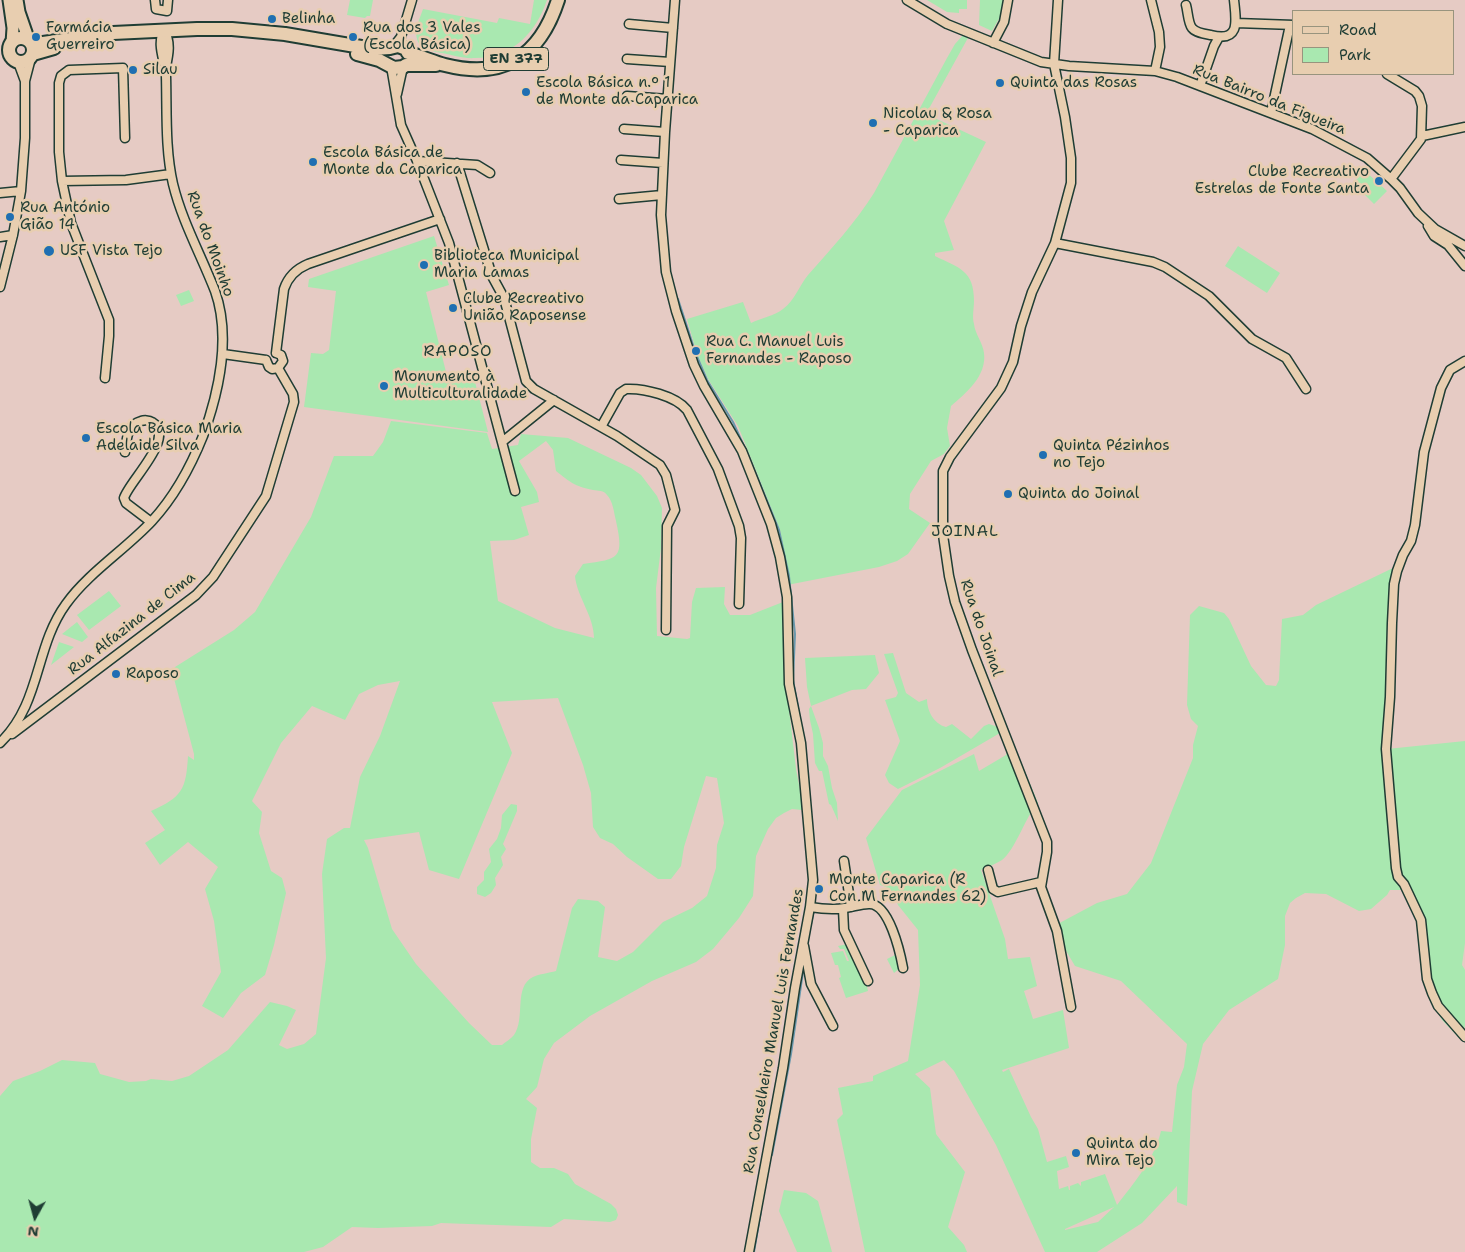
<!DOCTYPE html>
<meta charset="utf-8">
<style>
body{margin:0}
#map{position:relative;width:1465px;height:1252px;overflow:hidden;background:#e6cbc4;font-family:"Shantell Sans",sans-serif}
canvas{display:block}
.legend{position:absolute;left:1292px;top:10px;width:162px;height:65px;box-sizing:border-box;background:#e8ceb0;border:1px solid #98947e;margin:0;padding:6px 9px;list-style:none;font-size:15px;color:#1f3d34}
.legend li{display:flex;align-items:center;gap:10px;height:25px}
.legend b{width:25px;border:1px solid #98947e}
.north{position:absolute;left:10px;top:1192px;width:50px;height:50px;-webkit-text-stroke:4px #e8ceb0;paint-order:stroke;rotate:187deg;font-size:14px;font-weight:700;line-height:20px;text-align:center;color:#1f3d34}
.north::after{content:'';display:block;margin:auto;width:18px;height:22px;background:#1f3d34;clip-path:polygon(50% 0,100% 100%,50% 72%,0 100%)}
</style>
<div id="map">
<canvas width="1465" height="1252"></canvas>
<ul class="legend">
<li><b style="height:6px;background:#e8ceb0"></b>Road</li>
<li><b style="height:14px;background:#a9e8b0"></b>Park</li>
</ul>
<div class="north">N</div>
</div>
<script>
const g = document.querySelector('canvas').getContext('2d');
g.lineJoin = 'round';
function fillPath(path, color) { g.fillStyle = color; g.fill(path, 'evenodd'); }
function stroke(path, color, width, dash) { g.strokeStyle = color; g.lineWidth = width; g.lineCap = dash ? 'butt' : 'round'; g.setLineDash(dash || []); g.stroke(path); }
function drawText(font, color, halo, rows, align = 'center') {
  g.font = font + ' "Shantell Sans",sans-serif'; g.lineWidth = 5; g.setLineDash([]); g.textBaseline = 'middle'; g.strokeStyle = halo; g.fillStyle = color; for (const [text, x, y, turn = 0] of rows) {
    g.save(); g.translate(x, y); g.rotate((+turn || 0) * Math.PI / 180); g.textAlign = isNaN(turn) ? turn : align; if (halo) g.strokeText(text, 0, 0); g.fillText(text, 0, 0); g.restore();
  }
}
const green = new Path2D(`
 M350,0H373L370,16H367L365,18L347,15Z
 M534,0H547C536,33 512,58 475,58C464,59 453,55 442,53C432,51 420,50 417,39C414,30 420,18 423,9L497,23L499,18L530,24Z
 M927,0H967V9H959V13L947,12Z
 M980,0H1003L1000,17L992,31L979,25Z
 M964,34L969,36L926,114L986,142L944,221L954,250L935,253V256C959,268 974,270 974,301C974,308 972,317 974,324C975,334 983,343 984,353C987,376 966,393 951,406L947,428L950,446L944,454L931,461L910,494L909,509L930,523L908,554L897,561L879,567L782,586L783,546L780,530L738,426L708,379L697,354L687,319L743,302L751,323C761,318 774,316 783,309C795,300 799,286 808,275C832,248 855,223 874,193L947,58L955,44Z
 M1365,171L1387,191L1374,204L1353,183Z
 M434,236L449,285L426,292L449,384L474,378L488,432L304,407L311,353L323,354L329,350L336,291L308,287L309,279Z
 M1238,246L1280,273L1267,293L1225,266Z
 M189,290L194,301L181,306L176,295Z
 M391,421L487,433L492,449L518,445L521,434L568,438L631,468L641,475L657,496L662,508L661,548L656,588L657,636L687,639L690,638L692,602L696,588L725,587L724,604L730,615H750L783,602L785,675L796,769L804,811L809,883L806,913L804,912L809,883L802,810L792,809L784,813L776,818L768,829L756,856L753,896L739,918L713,949L696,962L652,981L590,1016L554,1043L544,1059L537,1087L526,1099L537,1108L531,1139V1162L540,1168H554L568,1174L575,1184L611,1204L616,1209L618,1215L616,1220L610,1222L564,1219L551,1227L441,1223L432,1226L378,1228L352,1227L323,1247L304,1252H0V1096L13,1081L40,1071L62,1060L95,1063L100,1074L129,1082L146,1081L151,1079L172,1081L189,1076L228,1050L270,1002L287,1006L296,1010L279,1045L287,1049L304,1044L316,1034L326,958L322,874L327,839L344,828H350L360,777L380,736L400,681L378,685L359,694L345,720L312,706L281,743L252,801L262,812L259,833L271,871L282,878L286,893L274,945L265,975L241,993L223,1018L202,1006L221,972L214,921L205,889L218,867L188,842L160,865L145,843L165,830L151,811C182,797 186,790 188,756L194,760V754L172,671L175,667L234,630L255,612L311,517L334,456H373L383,442ZM546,441L553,450L556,471C570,482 574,486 593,490C598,491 604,490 607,495C613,501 614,513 616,521C624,558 620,559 583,564L575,576C577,597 594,616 594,638L555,628L498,601L490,541L514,540L529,535L521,507L539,502L537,492L519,461ZM558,698L583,765L591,793L593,827L600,838L613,844L627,857L658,879H671L681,866L684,847L706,776L717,778L724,823L717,845L716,868L707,896L692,908L663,922L633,952L617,961L598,957L605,907L598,901L578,899L572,908L556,971C549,973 539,974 533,977C513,987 526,1018 514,1035C511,1039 505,1042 502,1045H492L469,1023L416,964L392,929L368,848L364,840L419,832L429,870L459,879L512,753L492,702Z
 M1393,568L1397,571L1387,749L1465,741V943L1462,965L1465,970V1026L1461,1040L1442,1020L1430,999L1422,971L1418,926L1405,890H1390L1387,895L1371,909L1359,911L1326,894L1305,893L1296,898L1290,903L1285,916V945L1278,979L1229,1010L1203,1044L1192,1091L1187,1206L1177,1202V1186L1142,1223L1097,1252H1045L996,1145L954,1071L944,1060L915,1074L930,1088L936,1134L965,1172L948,1227L964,1245L967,1252H865L837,1120L843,1114L838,1088L873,1081V1076L908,1061L920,985L918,930L898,905L895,897L886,887L880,885L866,838L902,790L974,754L979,771L1006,755L1011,738L1038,803C1025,817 1016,849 1002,860C996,864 987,867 981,870L1005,939L1008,959L1030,957L1037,986L1024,991L1033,1019L1063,1010L1069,1048L1002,1070L1003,1072L1009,1069L1031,1117L1038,1129L1047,1162L1066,1156L1069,1167L1057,1171L1059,1189L1068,1186L1069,1190H1070V1186L1078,1183L1081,1186V1182L1105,1174L1117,1205C1134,1183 1155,1158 1161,1131L1172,1132L1177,1085L1184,1067L1187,1044L1121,981L1075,966L1052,927L1097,903L1127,894L1151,863L1193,758V745L1198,726L1191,719L1187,705L1190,615L1199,606L1224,613L1229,619L1251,666L1266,685L1276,686L1279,680L1282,619L1303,615L1316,605ZM1114,1207L1098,1222L1065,1230V1229Z
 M109,591L121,606L89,630L77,615Z
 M77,622L88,637L82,642L62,634Z
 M59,642L74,647L51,665Z
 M893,653L906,693L919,702L927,699C927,711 934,724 946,727L952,724L971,739L984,726L989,724L998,727L1000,733L940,768L898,789L889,783L885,775L900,741L885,700L896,697L898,693L884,654Z
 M875,655L879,673L866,689L852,690L811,706L819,728L823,743V756L828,766L832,788L837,803L838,821L831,805L829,804L822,771H819L815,763L813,734L810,720L809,709L811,706L807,687L805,658Z
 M511,804L517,805V811L503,844L506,849L501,857L503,865L495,878L496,885L491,893L485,897L477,894V887L484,880V872L491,862L489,849L497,839L501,828L502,815Z
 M848,944L866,982L868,991L846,998L839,978L841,977L838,965H835L831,953L843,951L847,961H849L844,949H840L838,946Z
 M897,954L899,969L894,973L887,959Z
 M784,1190L806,1193L818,1201L832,1252H797L779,1211Z`);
const stream = new Path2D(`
 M678,299L696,354L707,380L733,422L749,457L779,530L789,576L795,634L793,680L803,735
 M811,924L814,910
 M807,945L810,928
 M772,1155L791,1054L804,965
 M754,1252L761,1211`);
const street = new Path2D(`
 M155,0L156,9L167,11L168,0
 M675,0L665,132L661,215L666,272L676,311L694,365L704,386L742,451L771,524L780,557L787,597L789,684L801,743L813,880L810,907L795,988L783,1068L749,1252
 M907,0L947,24L1041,62L1069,66L1155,71L1177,77L1312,129L1367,158L1391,179L1400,188L1418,213L1435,229L1465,246
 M1058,0L1054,64L1065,117L1071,158V183L1055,243L1032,292L1021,326L1013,362L1001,388L950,457L943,471V535L949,576L955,602L972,650L1047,842V852L1041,887L1057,931L1071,1007
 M1151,0L1159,32L1160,47L1155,71
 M1186,5C1188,12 1188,23 1192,28C1196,33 1205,34 1211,35C1241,43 1236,20 1234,0
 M1236,23L1294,25
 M629,24L673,28
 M993,43L1004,22L1008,0
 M394,46L401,37L412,0
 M627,59L670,62
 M18,62L25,81
 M391,66L401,125L417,161L449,243L515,491
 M1387,74L1415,91L1419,96L1422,106L1421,139L1391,179
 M1200,86L1214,46L1219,37
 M397,94L403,67
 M627,96L668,99
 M1271,113L1290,25
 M624,129L665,132
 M1422,136L1465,127
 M621,160L663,163
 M417,161L477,165L490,173
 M457,163L492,276L504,298L526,381L534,389L617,436L660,465L666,475L675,510L667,526L666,630
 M62,181L126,180L171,174
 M0,193L21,191
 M619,199L662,195
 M1428,226L1434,236L1448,245L1465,266
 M0,237L13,235
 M1055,243L1153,262L1165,267L1209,296L1252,339L1286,358L1306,389
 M0,287L13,235L21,191L25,138V81L31,58
 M276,353L284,289C288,277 296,269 308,264L440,219
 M223,354L266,360
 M266,360L269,367L272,369L278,368L283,361L281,355L276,353
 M1465,361L1450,370L1441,388L1424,452L1415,525L1411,541L1403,555L1397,571L1394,584L1392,623L1390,697L1386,749L1396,868L1398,877L1404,884L1421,920L1427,979L1432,993L1438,1006L1465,1037
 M105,378L109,336V320L71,223L62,181L59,152V83L61,76L69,70L123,68L125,138
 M601,427L620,393L626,389C644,388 676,396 687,410L718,469L739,526L741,538L739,604
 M502,442L554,400
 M125,452C127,440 126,425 141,421C144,420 149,420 152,422C177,437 129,481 124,498L126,503L151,522
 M12,734L196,595L213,577L266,496L294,402L293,394L278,368
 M0,743C42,702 34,648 66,604C88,573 126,549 152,521C174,497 191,466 203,436C219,392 231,336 215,291C201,255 182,221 173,184C165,149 167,112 166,76C165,60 156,45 164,30C172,43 168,57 165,71
 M844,861L851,907
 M988,870L993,889L998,892L1041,882
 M810,907C822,909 834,910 845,908C853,907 861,904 869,904C889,903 900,952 903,968
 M843,909L844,930L868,981
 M804,946L811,984L833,1026`);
const secondary = new Path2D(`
 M9,0L13,28L12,43
 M17,0L19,12L29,41`);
const primary = new Path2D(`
 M9 50a12 12 0 1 1 24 0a12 12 0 1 1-24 0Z
 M31,43H43L113,33L197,29H232L285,34L373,49L390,48L398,46L406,49L408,53C421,56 433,62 445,65C504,80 540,56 558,0
 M33,54L54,48
 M357,54L379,60L394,68L403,67L406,65H436`);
const markers = [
 [272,19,5,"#1f6fb2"],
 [36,37,5,"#1f6fb2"],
 [353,37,5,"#1f6fb2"],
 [133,70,5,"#1f6fb2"],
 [1000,83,5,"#1f6fb2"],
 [526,92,5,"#1f6fb2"],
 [873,123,5,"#1f6fb2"],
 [313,162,5,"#1f6fb2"],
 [1379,181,5,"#1f6fb2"],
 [10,217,5,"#1f6fb2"],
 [49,251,6,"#1f6fb2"],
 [424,265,5,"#1f6fb2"],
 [453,308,5,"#1f6fb2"],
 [696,351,5,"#1f6fb2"],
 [384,386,5,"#1f6fb2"],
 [86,438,5,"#1f6fb2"],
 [1043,455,5,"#1f6fb2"],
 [1008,494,5,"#1f6fb2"],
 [116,674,5,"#1f6fb2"],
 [819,889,5,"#1f6fb2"],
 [1076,1153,5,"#1f6fb2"]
];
const shields = [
 [516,59,65]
];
const shieldNames = [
 ["EN 377",516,59]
];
const poiNames = [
 ["Belinha",282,19],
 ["Farmácia",46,28],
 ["Guerreiro",46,45],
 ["Rua dos 3 Vales",363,28],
 ["(Escola Básica)",363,45],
 ["Silau",143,70],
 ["Escola Básica n.º 1",536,83],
 ["de Monte da Caparica",536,100],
 ["Quinta das Rosas",1010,83],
 ["Nicolau & Rosa",883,114],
 ["- Caparica",883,131],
 ["Escola Básica de",323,153],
 ["Monte da Caparica",323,170],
 ["Clube Recreativo",1369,172,"right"],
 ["Estrelas de Fonte Santa",1369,189,"right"],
 ["Rua António",20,208],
 ["Gião 14",20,225],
 ["USF Vista Tejo",60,251],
 ["Biblioteca Municipal",434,256],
 ["Maria Lamas",434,273],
 ["Clube Recreativo",463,299],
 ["União Raposense",463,316],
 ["Rua C. Manuel Luis",706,342],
 ["Fernandes - Raposo",706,359],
 ["Monumento à",394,377],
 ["Multiculturalidade",394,394],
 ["Escola Básica Maria",96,429],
 ["Adelaide Silva",96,446],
 ["Quinta Pézinhos",1053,446],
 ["no Tejo",1053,463],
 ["Quinta do Joinal",1018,494],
 ["Raposo",126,674],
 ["Monte Caparica (R",829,880],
 ["Con M Fernandes 62)",829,897],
 ["Quinta do",1086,1144],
 ["Mira Tejo",1086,1161]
];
const streetNames = [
 ["Rua Bairro da Figueira",1269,100,22],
 ["Rua do Moinho",210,244,70],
 ["Rua Alfazina de Cima",132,624,-38],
 ["Rua do Joinal",981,628,71],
 ["Rua Conselheiro Manuel Luis Fernandes",774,1031,-80]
];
const neighbourhoodNames = [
 ["RAPOSO",458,352],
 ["JOINAL",965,532]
];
fillPath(green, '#a9e8b0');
stroke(stream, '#6a99ad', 2);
stroke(street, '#1f3d34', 11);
stroke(secondary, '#1f3d34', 15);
stroke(primary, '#1f3d34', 16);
stroke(street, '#e8ceb0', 8);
stroke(secondary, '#e8ceb0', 11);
stroke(primary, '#e8ceb0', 12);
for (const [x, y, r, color] of markers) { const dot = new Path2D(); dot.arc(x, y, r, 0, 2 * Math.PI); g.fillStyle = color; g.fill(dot); stroke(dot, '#e8ceb0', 2); }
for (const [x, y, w] of shields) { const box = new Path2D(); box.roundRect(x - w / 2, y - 11.5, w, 23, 4); g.fillStyle = '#e8ceb0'; g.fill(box); stroke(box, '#1f3d34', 1); }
drawText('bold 14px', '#1f3d34', null, shieldNames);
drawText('15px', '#1f3d34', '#e8ceb0', poiNames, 'left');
drawText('15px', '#1f3d34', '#e8ceb0', streetNames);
g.letterSpacing = '1px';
drawText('16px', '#1f3d34', '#e8ceb0', neighbourhoodNames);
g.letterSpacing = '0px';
</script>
